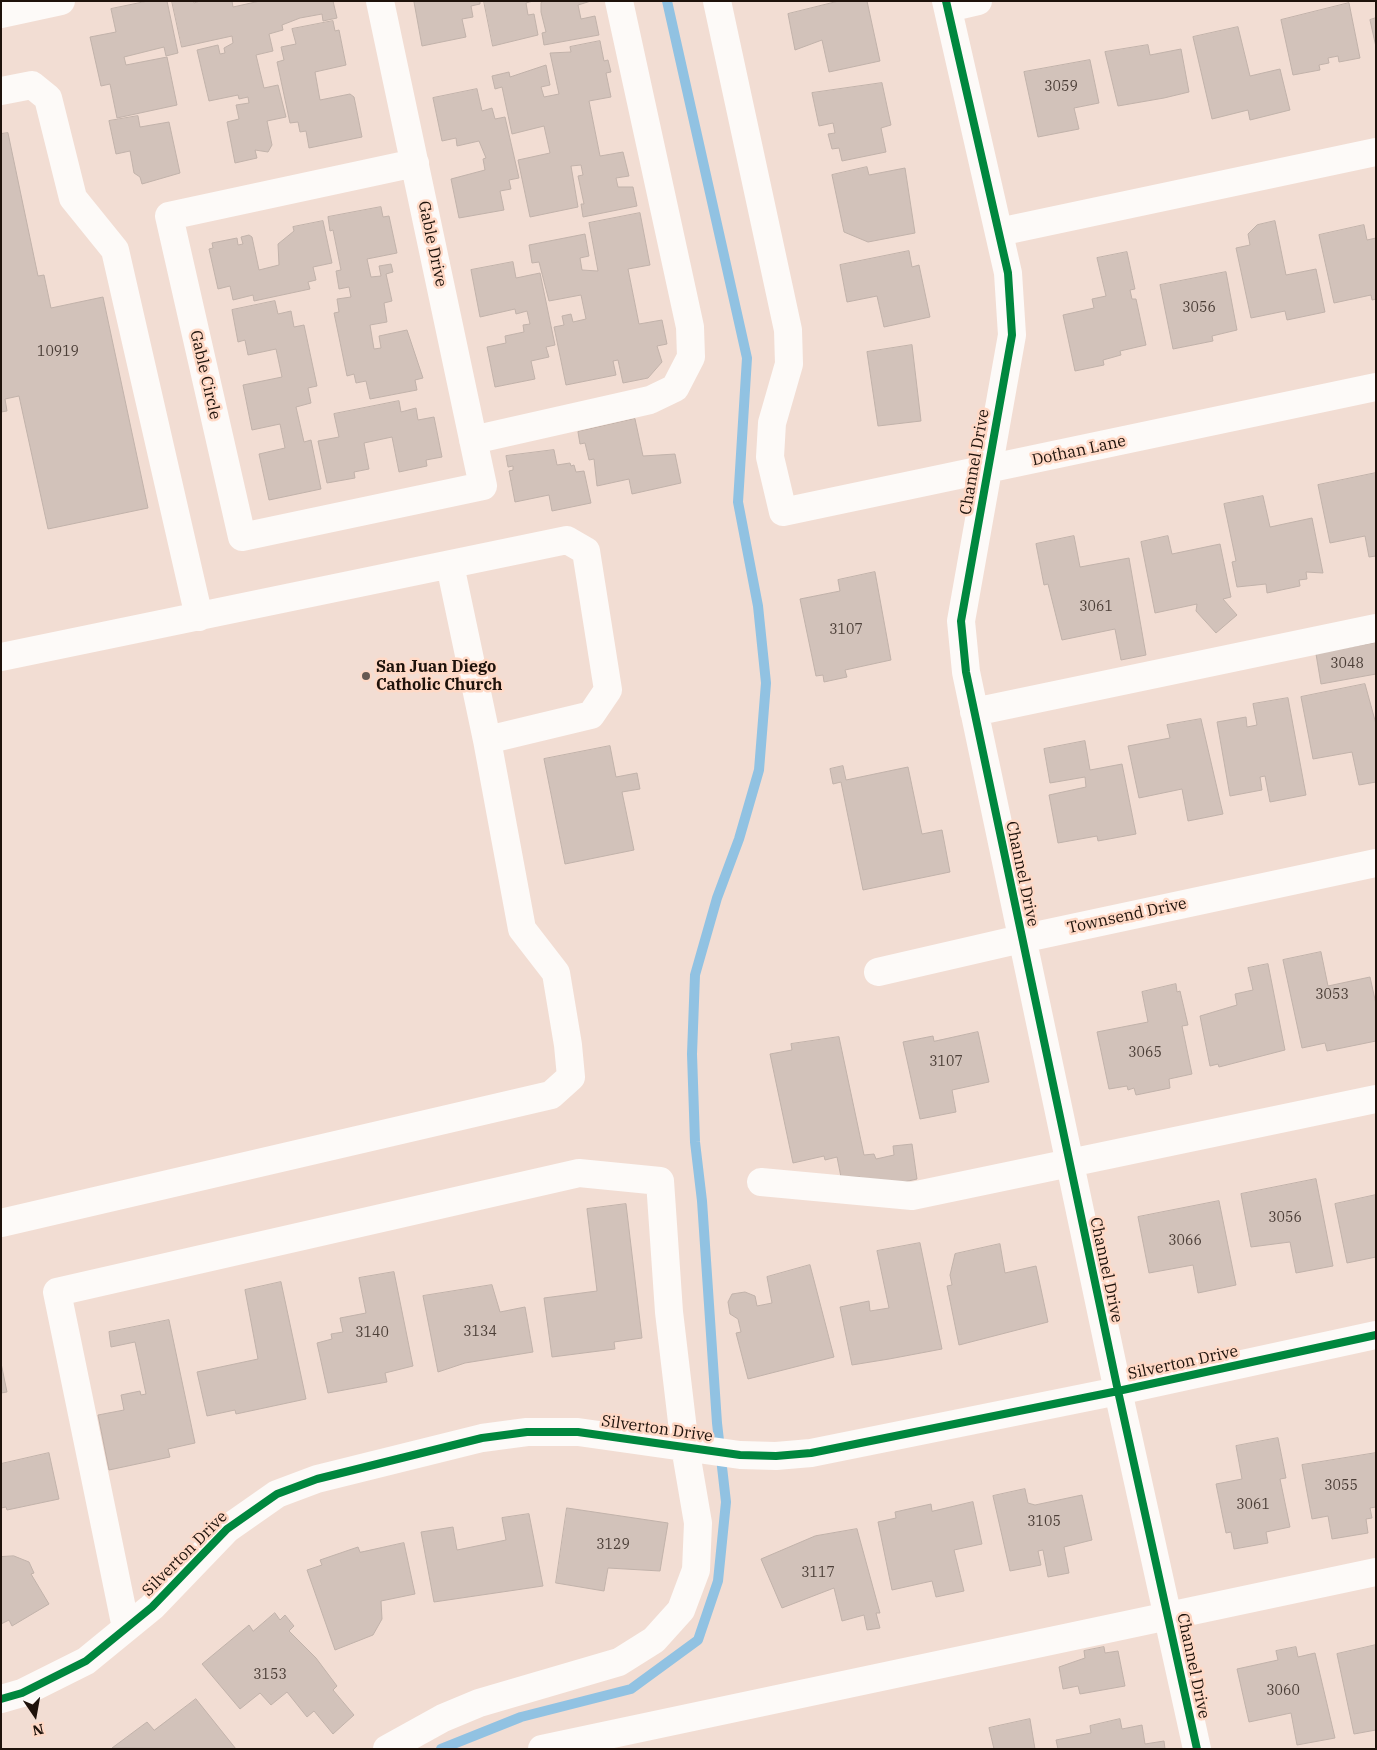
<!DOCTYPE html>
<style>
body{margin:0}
#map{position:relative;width:1377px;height:1750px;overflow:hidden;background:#f2ddd3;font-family:"IBM Plex Serif",serif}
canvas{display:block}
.frame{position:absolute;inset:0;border:2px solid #1e120b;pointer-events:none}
.north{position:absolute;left:10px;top:1690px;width:50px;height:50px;-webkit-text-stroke:4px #ffd9c6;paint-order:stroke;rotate:168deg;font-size:14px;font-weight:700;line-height:20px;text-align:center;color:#1e120b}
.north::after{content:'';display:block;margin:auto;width:18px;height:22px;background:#1e120b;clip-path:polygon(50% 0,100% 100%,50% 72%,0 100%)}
</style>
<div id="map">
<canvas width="1377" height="1750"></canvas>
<div class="frame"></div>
<div class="north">N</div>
</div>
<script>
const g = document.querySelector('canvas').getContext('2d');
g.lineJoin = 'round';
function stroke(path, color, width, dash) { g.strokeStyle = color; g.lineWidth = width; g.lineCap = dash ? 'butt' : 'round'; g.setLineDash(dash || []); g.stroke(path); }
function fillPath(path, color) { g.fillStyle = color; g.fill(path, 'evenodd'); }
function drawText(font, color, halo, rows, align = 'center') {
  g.font = font + ' "IBM Plex Serif",serif'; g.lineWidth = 5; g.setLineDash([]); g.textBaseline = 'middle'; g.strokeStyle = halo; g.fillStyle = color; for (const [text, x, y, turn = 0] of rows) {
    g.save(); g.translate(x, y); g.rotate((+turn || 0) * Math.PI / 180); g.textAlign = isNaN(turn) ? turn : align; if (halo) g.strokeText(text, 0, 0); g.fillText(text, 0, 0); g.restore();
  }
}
const stream = new Path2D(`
 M441,1749L521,1717L631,1689L698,1640L718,1581L726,1502L717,1423L702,1201L695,1142L692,1054L695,975L717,898L739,839L759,770L766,683L758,606L738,502L747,358L667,1`);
const building = new Path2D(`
 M148,1H167L178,53L166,56L164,47L124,57L126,65L167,57L177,105L117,118L110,84L101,86L90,37L116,32L111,9Z
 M172,1H193L194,3L200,1H232L233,7L260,1H333L337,18L323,21L322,14L300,18L282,25L283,30L269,34L273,51L256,55L264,88L278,85L286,117L267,121L272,145L268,152L255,150L257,158L235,163L227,122L239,119L236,105L249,103L248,97L239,99L238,95L209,101L197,50L218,45L220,54L225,53L224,48L233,43L232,36L182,47Z
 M420,1H480V4L471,6L473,17L462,19L466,37L422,46L414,2Z
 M484,1H533L526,3L528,15L534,14L538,35L493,46Z
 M545,1H591L578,5L581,19L595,16L599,35L544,45L542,33L546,32L541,12V3Z
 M839,1H867L880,61L829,72L822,40L795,50L788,14Z
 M1349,3L1360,58L1339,62L1338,56L1328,58L1329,63L1319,65L1320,70L1293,75L1281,20Z
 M1376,18V47L1370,20Z
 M333,21L335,31L339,30L346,65L315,72L320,100L350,94L354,97L362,137L309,148L306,131L300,132L298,122L290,123L277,62L284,60L281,47L296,44L292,29Z
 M1238,27L1250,76L1280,69L1290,110L1250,120L1248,110L1212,119L1193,37Z
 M600,41L604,61L608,60L611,72L606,73L611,97L589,101L600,156L623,152L629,176L616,178L618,187H633L637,206L583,217L581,204H584L578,176L583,175L581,165L571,166L578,207L530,217L518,160L550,153L544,126L512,134L502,87L495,89L492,76L509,72L510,77L546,65L550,85L541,87L544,97L559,94L550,53L571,52L570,47Z
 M1148,45L1150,55L1181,49L1189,92L1164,98L1118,106L1105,52Z
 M1090,60L1099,103L1074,108L1079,129L1038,137L1024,72Z
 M882,83L891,125L881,128L886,152L842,161L839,148L832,149L828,134L835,133L833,123L819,126L812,93Z
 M477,89L482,111L492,108L495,119L505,117L519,178L509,180L511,189L500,191L504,210L459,218L451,179L485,170L483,159L486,158L479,141L457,146L456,138L442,141L433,98Z
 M138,116L140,127L169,122L180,173L142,184L140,177L134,173L130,151L116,154L109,121Z
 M8,133L38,276L44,275L51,308L103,297L148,508L48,529L19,396L5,399L7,411L1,412V134Z
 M867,167L869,175L905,168L915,233L868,242L844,232L832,175Z
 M381,207L383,217L389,216L397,253L367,259L371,277L381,276L379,266L391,264L393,272L386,274L392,301L384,303L387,322L370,325L374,349L381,348L379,336L407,330L423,378L415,380L417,390L370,399L366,381L356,383L354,374L347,376L334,313L339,312L337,299L351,297L349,287L339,289L336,271L341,270L333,230L330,231L328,217Z
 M640,213L650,265L628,269L639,324L662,320L667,344L657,346L662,362L648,378L623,383L618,360L613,361L616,375L566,385L554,327L564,325L562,316L571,314L573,322L586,319L581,295L549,301L539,262L532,263L529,245L585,234L589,256L580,258L582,270L598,271L589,223Z
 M323,221L332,263L313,267L316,280L308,282L310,289L254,301L253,295L233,300L230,286L218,289L209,249L213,248L212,243L237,238L238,245L243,244L241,237L249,235L252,237L259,270L279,265L278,244L294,231L293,227Z
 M1275,221L1286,275L1316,269L1325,312L1287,320L1285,311L1251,318L1236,248L1250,245L1248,234L1257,225Z
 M1364,225L1367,240L1376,238V299L1372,300L1371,295L1334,303L1319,235Z
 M909,251L912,267L919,265L930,317L884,327L877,296L847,302L840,265Z
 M1127,252L1135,289L1130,290L1132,299H1136L1146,345L1120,351L1121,355L1103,360L1104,365L1075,371L1063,315L1094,308L1092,299L1106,296L1097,258Z
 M513,262L516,278L540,273L555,345L546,347L549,357L531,361L535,379L495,387L487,347L506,343L505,336L524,332L523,325L530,324L527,311L516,314L515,309L480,317L471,270Z
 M1226,272L1237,330L1212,336L1213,341L1173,349L1160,285Z
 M275,301L278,314L291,311L294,327L304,325L317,386L308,388L311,403L296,407L304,442L311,440L321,489L269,500L259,454L285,448L280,424L252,430L243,385L282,377L276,349L248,355L245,340L238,342L232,310Z
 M912,345L921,421L878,426L867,352Z
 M399,401L401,412L416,408L418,420L434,417L442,457L426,460L427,466L399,472L392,437L364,443L369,469L354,472L355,478L327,483L318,441L339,437L334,414Z
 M635,419L643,456L675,454L681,483L632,494L629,479L597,486L594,459L589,460L585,443L580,444L578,432Z
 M554,450L557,465L570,463L571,466L574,465L576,472L584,471L591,503L552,511L549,495L515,502L509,471L513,470V466L508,467L506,456Z
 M1376,473V556L1369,557L1365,536L1330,543L1318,485Z
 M1263,496L1270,527L1312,518L1323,573L1306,572L1307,579L1299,580L1300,586L1267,593L1266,584L1237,587L1232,562L1236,561L1224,504Z
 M1074,536L1080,567L1129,558L1146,655L1121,660L1115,629L1062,640L1048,584L1044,585L1036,544Z
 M1168,536L1172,554L1220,544L1231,597L1223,599L1237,615L1216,633L1196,611L1197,604L1155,613L1141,542Z
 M875,572L891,660L845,670L847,677L824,682L823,675L816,676L800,599L840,591L838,580Z
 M1376,643V674L1321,684L1316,654Z
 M1365,684L1376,724V782L1359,785L1352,752L1313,759L1301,697Z
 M1288,698L1306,795L1270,802L1265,776L1260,777L1262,790L1230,796L1217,722L1246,717L1247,727L1257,725L1253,704Z
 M1201,719L1223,814L1188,821L1182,789L1139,798L1128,746L1170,738L1167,725Z
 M1085,741L1090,770L1122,764L1136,834L1098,841L1097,836L1058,843L1049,795L1086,787L1085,777L1050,783L1044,749Z
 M610,746L616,777L637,773L640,789L622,792L634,850L565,864L544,759Z
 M843,766L846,780L908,767L922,834L942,830L950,872L863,890L841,782L833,784L830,769Z
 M1321,952L1328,986L1370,977L1376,1004V1041L1327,1051L1325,1043L1302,1048L1283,960Z
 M1268,964L1285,1050L1219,1067L1218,1064L1210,1066L1200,1016L1237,1005L1235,994L1253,990L1248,968Z
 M1176,984L1177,992L1180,991L1188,1025L1182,1026L1192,1074L1169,1079L1170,1088L1136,1095L1134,1088L1128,1090L1127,1086L1109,1089L1097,1032L1148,1022L1142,992Z
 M978,1032L989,1082L952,1090L956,1112L920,1119L903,1042L933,1036L934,1041Z
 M839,1037L864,1155L874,1154L876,1159L894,1155L893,1146L912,1144L917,1179L895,1184L860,1181V1177H841L837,1157L825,1160L824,1156L793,1163L770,1054L792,1050L791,1044Z
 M1316,1179L1333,1266L1296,1273L1290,1242L1251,1247L1241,1194Z
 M1376,1195V1257L1347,1263L1335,1204Z
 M1219,1201L1236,1285L1198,1293L1193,1265L1149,1273L1138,1217Z
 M626,1204L642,1338L614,1342L615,1349L552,1357L544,1298L597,1291L587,1209Z
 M920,1243L942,1349L889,1359L852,1365L840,1307L869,1301L870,1311L889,1308L877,1251Z
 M1000,1244L1005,1273L1036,1266L1048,1322L959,1345L947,1286L952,1285L950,1275L955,1254Z
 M810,1265L834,1357L748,1379L736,1333L741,1332L738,1319L730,1314L728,1302L732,1294L745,1292L755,1296L757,1306L772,1303L767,1277Z
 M394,1272L413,1366L385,1373L387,1382L328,1393L317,1343L332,1339L331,1334L343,1332L340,1318L366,1313L359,1278Z
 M281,1282L306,1399L236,1414L235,1410L207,1416L197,1372L258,1359L245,1290Z
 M492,1285L500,1312L525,1307L533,1352L465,1363L438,1372L423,1296Z
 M169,1320L195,1443L168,1449L170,1457L109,1470L98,1415L124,1410L121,1395L140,1391L141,1395L146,1394L135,1342L111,1347L109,1332Z
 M1,1363L7,1392L1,1393Z
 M1278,1438L1286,1478L1280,1479L1290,1527L1266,1532L1268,1543L1234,1549L1231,1532L1226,1533L1216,1484L1242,1479L1236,1446Z
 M49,1453L59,1499L7,1510L6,1507L1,1508V1464Z
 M1376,1453V1507L1370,1508L1372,1518L1366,1519L1368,1533L1332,1539L1328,1516L1312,1519L1302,1465Z
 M1025,1489L1028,1503L1035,1505L1082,1495L1092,1540L1064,1547L1069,1573L1048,1577L1043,1550L1038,1551L1041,1565L1010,1571L993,1496Z
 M973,1502L982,1544L954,1550L964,1591L936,1597L932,1581L892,1590L878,1522L896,1518L895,1512L931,1504L932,1511Z
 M567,1508L668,1523L660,1571L608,1568L604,1591L556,1583Z
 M529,1514L543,1586L434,1602L421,1532L453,1527L457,1550L506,1540L502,1518Z
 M857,1529L880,1613H876L880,1628L867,1630L864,1615L842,1621L834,1588L782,1608L761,1559L815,1536Z
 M404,1543L415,1594L381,1601L382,1619L373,1635L335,1650L307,1570L322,1565L320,1560L358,1547L360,1552Z
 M14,1556L29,1562L34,1573L31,1574L49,1604L12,1626L9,1620L1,1624V1557Z
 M275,1613L280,1620L285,1615L294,1626L289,1631L316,1658L337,1686L333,1690L354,1715L333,1734L314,1711L307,1717L287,1692L271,1705L260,1693L240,1709L202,1664L249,1625L253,1631Z
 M1376,1645V1730L1354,1734L1337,1654Z
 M1104,1647L1105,1653L1118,1651L1125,1686L1080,1694L1078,1686L1063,1689L1059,1667L1085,1658L1084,1651Z
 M1296,1647L1298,1657L1315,1653L1335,1738L1297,1745L1291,1713L1249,1722L1237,1669L1278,1660L1276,1651Z
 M196,1699L236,1749L112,1748L147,1722L154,1730Z
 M1030,1719L1035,1749H994L989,1728Z
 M1120,1719L1122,1729L1142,1725L1145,1744L1164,1741L1165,1749H1058L1056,1740L1091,1733L1090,1726Z`);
const minor = new Path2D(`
 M380,1C414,163 449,324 483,486L242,537L169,216L415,163
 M717,1L788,330L789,364L772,423L770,457L783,512L1376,387
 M946,1L1008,273L1012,335L961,621L966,672L1118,1391L1197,1749
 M948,8L978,1
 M1,14L61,1
 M1,91L32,85L48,98L73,198L115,250L199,617
 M999,232L1376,152
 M473,440L650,400L675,388L691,357L690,327L619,1
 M450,565L487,740
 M1,657L567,540L586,551L608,690L591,715L487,740L522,929L556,973L568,1045L571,1077L551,1095L1,1223
 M974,712L1376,628
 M878,972L1021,939L1376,863
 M761,1182L912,1196L1376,1099
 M126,1628L57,1292L579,1173L660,1181L669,1312L685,1447L698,1523L696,1570L681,1610L654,1640L619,1662L479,1703L443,1718L387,1749
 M1,1699L22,1693L86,1661L152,1607L227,1529L277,1494L317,1479L482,1438L527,1432H578L740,1455L776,1456L811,1453L1118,1391L1376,1335
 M542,1749L1376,1572`);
const cycleway = new Path2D(`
 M946,1L1008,273L1012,335L961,621L966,672L1118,1391L1197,1749
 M1,1699L22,1693L86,1661L152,1607L227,1529L277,1494L317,1479L482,1438L527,1432H578L740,1455L776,1456L811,1453L1118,1391L1376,1335`);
const markers = [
 [366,676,5,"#685951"]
];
const numberNames = [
 ["3059",1061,87],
 ["3056",1199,308],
 ["10919",58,352],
 ["3061",1096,607],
 ["3107",846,630],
 ["3048",1347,664],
 ["3053",1332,995],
 ["3065",1145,1053],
 ["3107",946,1062],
 ["3056",1285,1218],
 ["3066",1185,1241],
 ["3134",480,1332],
 ["3140",372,1333],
 ["3055",1341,1486],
 ["3061",1253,1505],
 ["3105",1044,1522],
 ["3129",613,1545],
 ["3117",818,1573],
 ["3153",270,1675],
 ["3060",1283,1691]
];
const streetNames = [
 ["Gable Drive",432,244,78],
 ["Gable Circle",205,375,77],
 ["Dothan Lane",1079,451,-12],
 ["Channel Drive",975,462,-80],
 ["Channel Drive",1022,874,78],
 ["Townsend Drive",1127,916,-12],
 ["Channel Drive",1106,1270,78],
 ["Silverton Drive",1183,1363,-12],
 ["Silverton Drive",657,1429,8],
 ["Silverton Drive",185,1554,-45],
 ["Channel Drive",1193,1666,78]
];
const poiNames = [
 ["San Juan Diego",376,667],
 ["Catholic Church",376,685]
];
stroke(stream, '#91c2e2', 10);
fillPath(building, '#d2c2ba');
stroke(building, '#c1b2aa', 1);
stroke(minor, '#fdfaf8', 28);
stroke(cycleway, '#00873e', 8);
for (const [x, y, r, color] of markers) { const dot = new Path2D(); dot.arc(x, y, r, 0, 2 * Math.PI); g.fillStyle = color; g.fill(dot); stroke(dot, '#ffd9c6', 2); }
drawText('14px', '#4b3e37', null, numberNames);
drawText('16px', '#1e120b', '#ffd9c6', streetNames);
drawText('bold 16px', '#1e120b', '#ffd9c6', poiNames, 'left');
</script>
